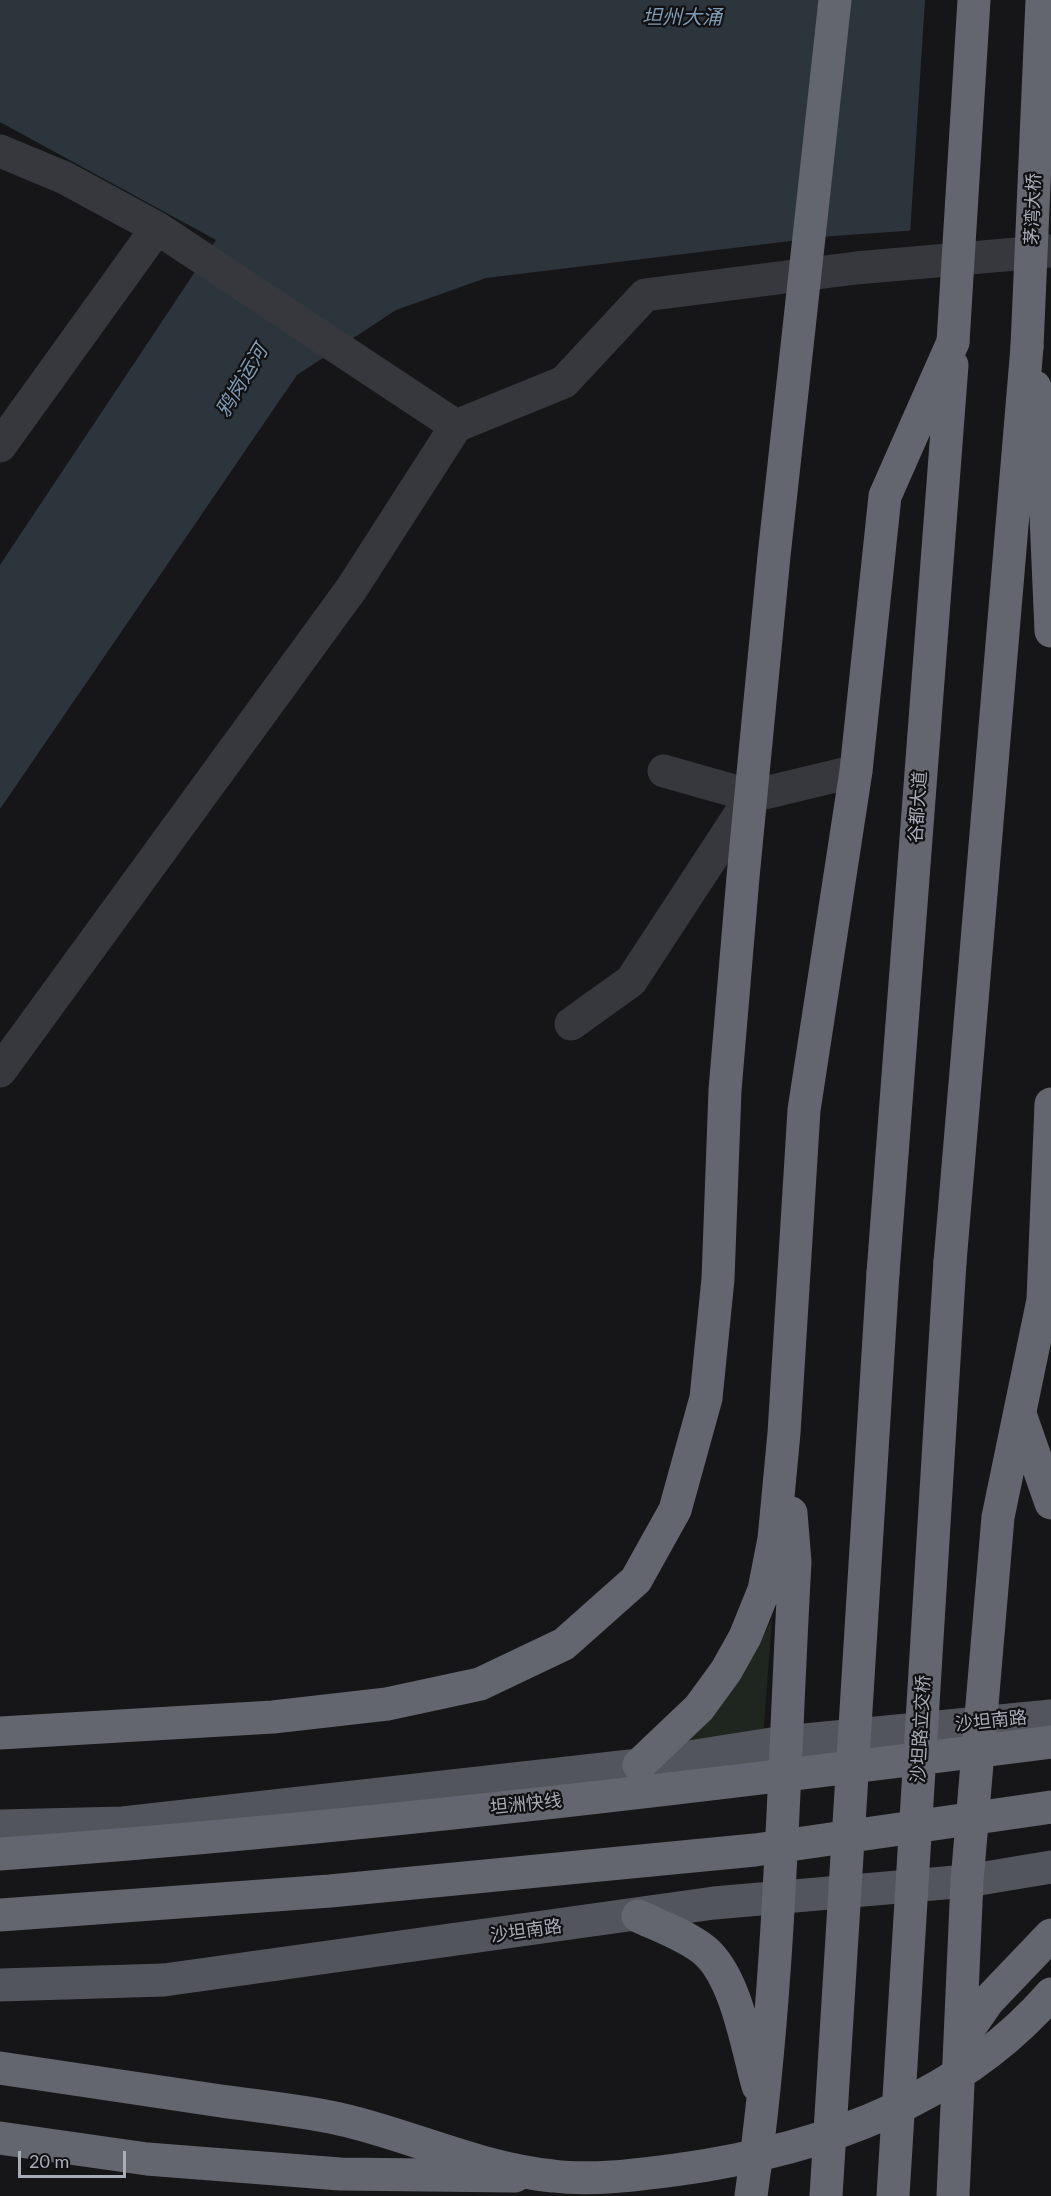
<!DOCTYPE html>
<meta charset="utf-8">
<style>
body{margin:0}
#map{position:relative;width:1051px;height:2196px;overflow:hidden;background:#161618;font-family:Lato,sans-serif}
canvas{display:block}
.scale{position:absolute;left:18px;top:2151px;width:108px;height:27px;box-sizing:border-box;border:3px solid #a8adb8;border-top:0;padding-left:8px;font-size:18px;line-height:21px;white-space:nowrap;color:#a8adb8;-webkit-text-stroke:4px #111113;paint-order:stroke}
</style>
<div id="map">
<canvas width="1051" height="2196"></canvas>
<div class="scale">20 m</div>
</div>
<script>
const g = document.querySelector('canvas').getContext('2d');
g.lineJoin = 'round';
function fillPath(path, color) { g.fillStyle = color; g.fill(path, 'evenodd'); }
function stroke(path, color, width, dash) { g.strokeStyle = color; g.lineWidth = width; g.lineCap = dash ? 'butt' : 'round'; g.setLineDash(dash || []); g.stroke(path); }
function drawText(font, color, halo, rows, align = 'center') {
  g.font = font + ' Lato,"Noto Sans SC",sans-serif'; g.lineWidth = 4.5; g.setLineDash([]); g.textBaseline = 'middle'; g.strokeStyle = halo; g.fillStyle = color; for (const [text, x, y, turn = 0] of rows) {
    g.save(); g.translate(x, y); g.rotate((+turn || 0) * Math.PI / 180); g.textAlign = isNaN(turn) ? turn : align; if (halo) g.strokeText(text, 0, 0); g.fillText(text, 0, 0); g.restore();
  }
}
const green = new Path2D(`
 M772,1619L763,1737L660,1752L755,1651Z`);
const water = new Path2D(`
 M0,0H1051V221L832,236L486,278L396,310L297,375L0,809V565L216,240L0,122Z`);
const pier = new Path2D(`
 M925,0H1051V224L910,234Z`);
const minor = new Path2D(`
 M0,151L65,178L157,228L456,426
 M0,446L157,228
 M664,771L752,796L856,771
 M571,1024L631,981L752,796
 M0,1071L352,588L456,426L564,382L645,295L856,268L1051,251`);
const major = new Path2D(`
 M0,1826L123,1823L639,1765L784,1742L1051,1716
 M0,1985L164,1980L714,1903L967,1881L1051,1867`);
const highway = new Path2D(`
 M1035,387L1042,423L1051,631
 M950,1262L1027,347
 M883,1273L952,365
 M1020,1414L1051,1503
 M639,1765L699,1708L726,1671L745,1637L764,1590L774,1539L784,1433L804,1110L856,771L885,496L953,342
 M638,1916C659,1926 685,1935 704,1950C736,1976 747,2047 758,2086
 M961,2040L988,2001L1051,1935
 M0,2138L147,2159L340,2174L515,2176
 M751,2196C781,1986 783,1773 795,1562L791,1513
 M953,2196L967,1881L998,1517L1043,1300L1051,1104`);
const highwayBridge = new Path2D(`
 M953,342L974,0
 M1027,347L1042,0
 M0,1733L273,1717L387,1704L480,1684L564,1644L636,1580L675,1510L706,1398L718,1279L725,1090L743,877L774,556L835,0
 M0,1854C350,1829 703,1786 1051,1742
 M0,1915L330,1891L755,1850L1051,1807
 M0,2068C74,2079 147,2090 221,2101C263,2107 307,2111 348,2121C417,2138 482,2169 553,2176C592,2181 636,2175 675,2170C815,2151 956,2103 1051,1994
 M826,2196L883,1273
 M893,2196L950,1262`);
const streetNames = [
 ["茅湾大桥",1033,209,-88],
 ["谷都大道",918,807,-86],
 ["沙坦南路",991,1721,-6],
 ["沙坦路立交桥",921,1729,-87],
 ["坦洲快线",526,1804,-6],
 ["沙坦南路",526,1931,-8]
];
const waterNames = [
 ["坦州大涌",682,18],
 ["鸦岗运河",242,381,-59]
];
fillPath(green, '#1e261f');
fillPath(water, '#2c353c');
fillPath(pier, '#161618');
stroke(minor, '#37383d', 33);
stroke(major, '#53555c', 33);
stroke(highway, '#63666e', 33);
stroke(highwayBridge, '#63666e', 33);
drawText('18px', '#a8adb8', '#111113', streetNames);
drawText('italic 20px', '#7f9bb3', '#111113', waterNames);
</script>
